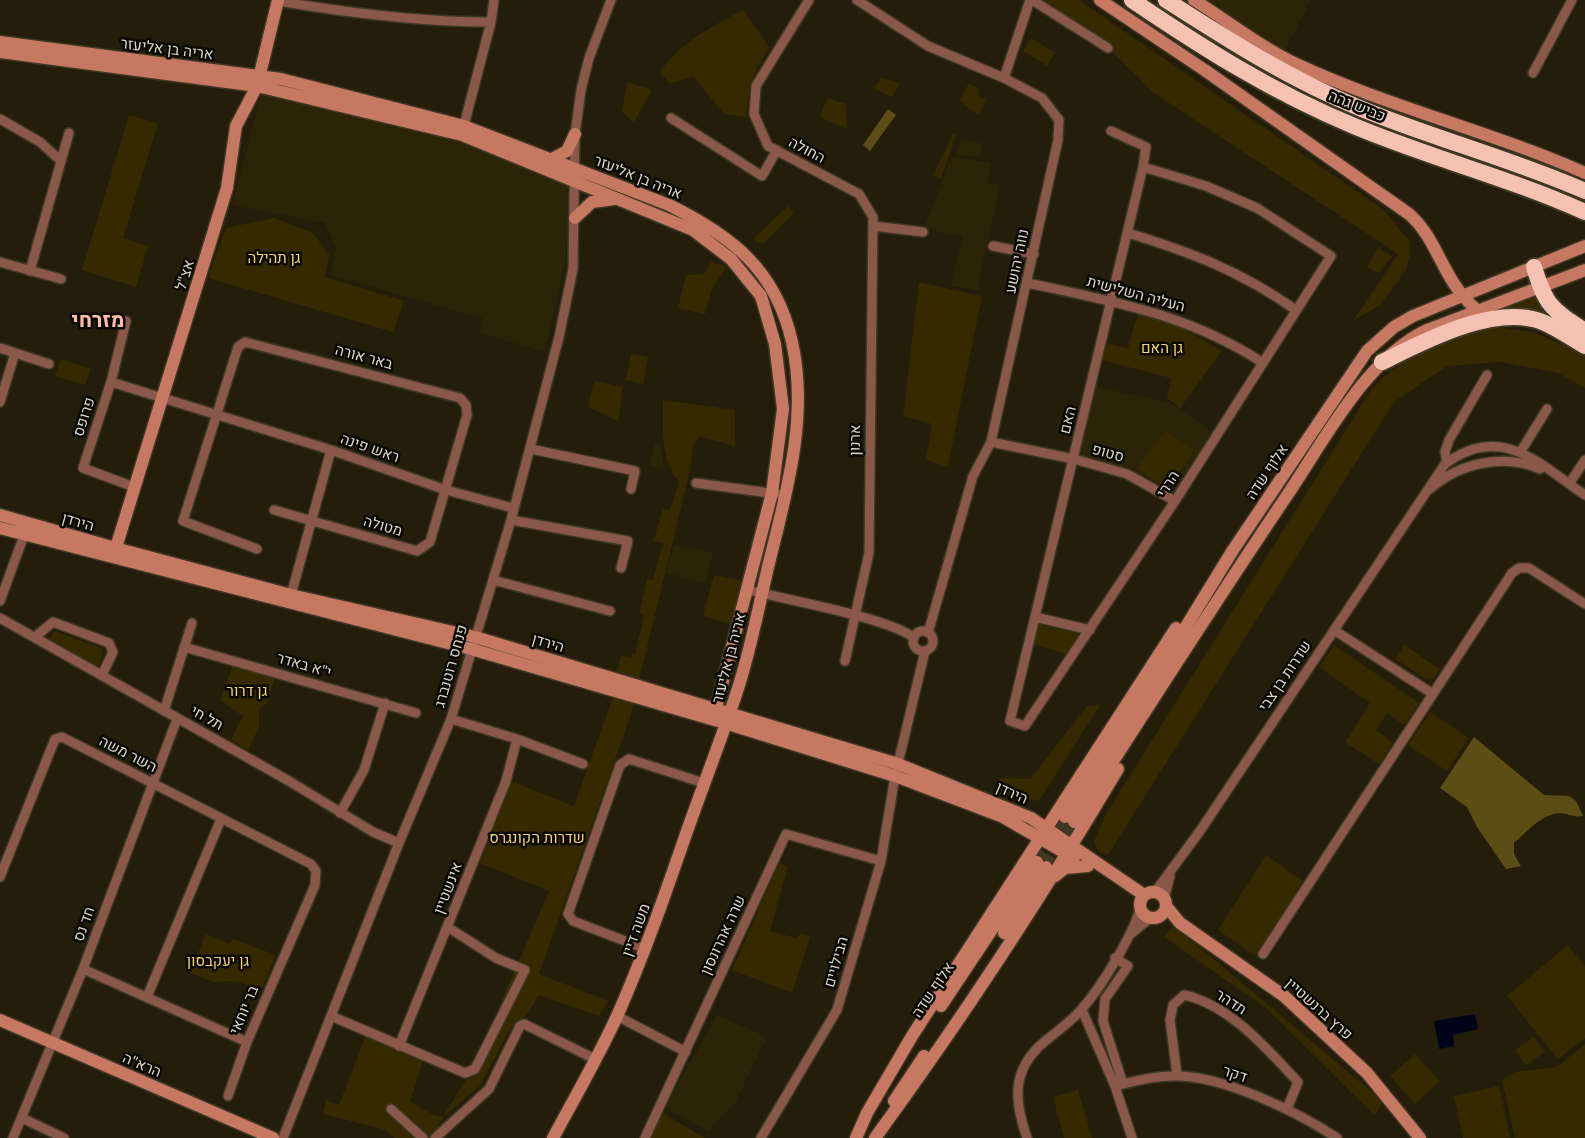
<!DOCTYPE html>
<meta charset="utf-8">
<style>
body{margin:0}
canvas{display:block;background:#231d09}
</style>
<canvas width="1585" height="1138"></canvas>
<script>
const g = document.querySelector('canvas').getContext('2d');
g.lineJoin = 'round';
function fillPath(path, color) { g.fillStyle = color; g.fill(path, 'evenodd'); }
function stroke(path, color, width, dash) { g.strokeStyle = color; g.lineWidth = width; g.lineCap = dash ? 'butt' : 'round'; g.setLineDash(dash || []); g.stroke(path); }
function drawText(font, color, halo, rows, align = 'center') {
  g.font = font + ' Lato,Heebo,sans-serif'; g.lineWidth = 5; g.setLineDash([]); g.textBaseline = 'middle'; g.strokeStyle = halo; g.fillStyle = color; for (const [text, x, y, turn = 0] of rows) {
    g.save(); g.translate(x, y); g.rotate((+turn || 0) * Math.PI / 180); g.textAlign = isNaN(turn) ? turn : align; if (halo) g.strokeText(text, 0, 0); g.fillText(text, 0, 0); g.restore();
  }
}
const built = new Path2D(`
 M1207,0H1311L1284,52Z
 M263,87L459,139L576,187L560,287L545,352L480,333L482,318L330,275L336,248L325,223L232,205Z
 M960,138L983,144L980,157L957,155Z
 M951,157L991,163L988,182L1000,184L977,290L951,286L963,236L924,229Z
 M1096,387L1171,403L1213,433L1172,496L1129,472L1079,455Z
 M655,444L661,445L664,469L649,466Z
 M674,545L713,553L705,583L667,573Z
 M717,1015L767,1037L734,1105L722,1115L709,1131L665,1107Z`);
const green = new Path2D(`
 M1032,0H1079L1384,210L1409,241L1410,254L1406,270L1380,305L1353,321L1398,254L1154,93L1108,48Z
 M743,10L770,48C753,69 748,90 746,117L724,114L693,76L670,84L660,72C680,42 713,26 743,10Z
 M1031,38L1055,53L1047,66L1023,51Z
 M881,78L900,83L892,97L874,88Z
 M627,82L652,90L634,122L622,112Z
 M969,83L979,89L978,95L986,100L979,114L969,109L960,100Z
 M827,98L846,104L847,129L820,117Z
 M129,115L158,123L123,238L148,246L136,287L82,270Z
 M953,134L956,135L941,179L933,175Z
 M788,206L794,213L763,244L753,239Z
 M274,218L313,233L329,255L325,277L404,301L393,332L208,278L226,228Z
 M1378,248L1392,256L1379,273L1367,267Z
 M711,262L727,266L712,289L705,314L678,308L686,275L704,274Z
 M919,282L982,296L948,467L926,460L932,424L903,416Z
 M1536,293L1568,324L1496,315V308Z
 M1138,313L1180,326L1222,351L1180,408L1167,398L1171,378L1101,360L1105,343L1128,348Z
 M1498,327L1532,332L1585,354V388L1558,373L1500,362L1447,366L1394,402L1108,855L1097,850L1094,841L1106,814L1371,390C1404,353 1450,337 1498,327Z
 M631,354L648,357L643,384L626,380Z
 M61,359L91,369L85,385L55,376Z
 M594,381L623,387L618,421L588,407Z
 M663,400L735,410V446L699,436L693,444L690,471L639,680L617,673L621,655L631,658L632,654H635L644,616L639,613L647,579L653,580L663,543L653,542L663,509L670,510L679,482C660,459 663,429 663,400Z
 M1165,430L1194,451L1166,489L1137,468Z
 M714,575L744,581L732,625L703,616Z
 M1039,624L1079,634H1080L1066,654L1033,644Z
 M55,631L103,649L97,672L43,642Z
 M1334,645L1419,703L1404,725L1387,713L1376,730L1393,743L1379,764L1345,742L1370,703L1319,667Z
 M1404,645L1440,669L1433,678L1426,679L1395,659Z
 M233,665L275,677L268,702L259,709V727L248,750L231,740L243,716L220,701Z
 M613,697L635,703L539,974L608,1001L599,1016L539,995L527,1014L511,1028L480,1086L443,1117L432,1138H394L386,1130L323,1114L326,1100L339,1105L366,1035L423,1060L410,1102L436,1116H443L471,1072L549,891L480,863L511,781L574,806Z
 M1100,705L1039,801L996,793L999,778L1030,779L1087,706Z
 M1430,712L1469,738L1447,771L1408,745Z
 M1266,855L1303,881L1255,956L1218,930Z
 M779,863L788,866L770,931L796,938L801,933L810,937L792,993L732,970Z
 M1174,926L1384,1102L1374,1115L1266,1008L1164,937Z
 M206,934L230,944L233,939L276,955L261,990L236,981L214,982L190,973Z
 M1568,945L1585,966V1038L1558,1059L1507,996Z
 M1534,1037L1545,1052L1526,1065L1515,1050Z
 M1585,1044V1138H1515L1502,1080L1515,1072L1557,1067Z
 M1415,1054L1440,1081L1415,1104L1390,1076Z
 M1499,1086L1510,1138H1463L1454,1096Z
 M1078,1090L1092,1138H1064L1053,1097Z
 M662,1113L705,1138H650Z`);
const forest = new Path2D(`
 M888,109L896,115L870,151L863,145Z
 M1474,737L1544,795L1569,796L1576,801L1583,816C1574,818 1567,813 1559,813C1540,815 1527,832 1514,843V854L1521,866L1506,869L1477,827L1467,807L1440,788Z`);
const water = new Path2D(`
 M1475,1014L1478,1029L1453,1035L1454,1046L1439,1049L1434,1021Z`);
const secondaryTunnel = new Path2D(`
 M1037,862L1065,817
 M1046,867L1074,822`);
const street = new Path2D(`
 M809,0L756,86L754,114L768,146L859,194L873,217L869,553L845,661
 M857,0L928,46L1004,78L1042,98L1059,120L1058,140L991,442L973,476L928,633
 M1032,0L1108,48
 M278,1C349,13 419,22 491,22
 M1533,73L1572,0
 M1004,78L1030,0
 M671,118L762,176L777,150
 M0,119L40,142L61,161
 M463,129L491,22L494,0
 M1111,131L1146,147L1143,167L1010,721L1025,726L1175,501L1331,256L1257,208L1206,186L1143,167
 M873,226L923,232
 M1128,233C1193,253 1240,271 1296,310
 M993,246L1034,254
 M0,262L61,279
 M30,271L69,133
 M1028,283C1114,302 1188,314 1263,363
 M126,321L111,382L83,468L134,487
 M0,348L49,364
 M111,382L331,450L446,490L513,508
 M0,402L15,353
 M991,442L1074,459L1127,474L1175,501
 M531,449L635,471L631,489
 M1521,451L1547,409
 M1447,462L1445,452L1449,440L1487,375
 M696,483L777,494
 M1569,484L1585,460
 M1430,489C1459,463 1504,453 1540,469
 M511,520L628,541L621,568
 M257,549L183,521L238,347L245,342L460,398L466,405L467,415L430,542L417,551L274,510
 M493,580L610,611
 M748,590C783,599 890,618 914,638
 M291,595L331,450
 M0,601L26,530
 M1035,617L1090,630
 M0,618L289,781L373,832L399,843
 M1334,630L1433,694
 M913 641a10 10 0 1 1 20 0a10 10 0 1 1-20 0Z
 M35,637L53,622L109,643L113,652L102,675
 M184,647L416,713
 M164,711L192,623
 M451,719L517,739L583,764
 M340,813L364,770L385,703
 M0,877L55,739L62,737L311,864L316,871L315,885L247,1042L228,1096
 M1155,892L1200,831L1445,464C1501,422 1539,464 1585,495
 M1164,899L1170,876
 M1132,933L1150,918
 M646,949L573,921L568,914L620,765L629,759L704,783
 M1263,954L1512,573L1519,568H1529L1585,604
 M1115,958L1128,966L1105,999L1103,1021L1123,1084
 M83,969L247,1042
 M147,997L221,819
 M1082,1010L1115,1086L1132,1138
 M331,1016L465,1073L475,1069L525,970L496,958L449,928
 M617,1016L686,1052
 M399,1046L506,781L517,739
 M1177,1075L1170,1020L1173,1005L1184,995C1230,1005 1267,1049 1298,1082L1287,1109
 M1115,1086C1135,1081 1154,1076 1174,1076C1222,1075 1298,1112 1337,1138
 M391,1109L423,1138
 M22,1118L64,1138
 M13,1138L83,969L177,719
 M283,1138L399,843L451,719L511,520L559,337L573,269L575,134L581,90L589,58L611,0
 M435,1138L489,1089L520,1026L524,1024L595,1059
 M645,1138L786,834L881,861
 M761,1138L837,1010L881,861L895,776L925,651
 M1027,1138C1014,1101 1011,1070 1044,1042C1056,1032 1069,1023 1079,1012C1099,991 1132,937 1140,909`);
const secondary = new Path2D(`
 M1100,0L1206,71L1409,214C1439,240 1442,281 1477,310
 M1194,0C1228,21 1258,46 1294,63C1388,107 1490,131 1585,173
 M0,42L281,79L464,126L669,205C732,236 776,270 792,342C809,417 786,494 768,567C757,615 747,666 730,712C716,753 700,794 686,834C665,895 644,955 618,1014C599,1056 575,1097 553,1138
 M0,52L257,86L462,135L693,230L731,259L761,296L775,344L783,409L772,493L716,708L725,723
 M550,160L567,151L575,134
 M575,218L592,202L615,199
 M0,515L115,548L291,595L475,637L898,764L1031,818L1144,895
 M0,528L471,649L725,723L895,776L1003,817L1074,858
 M114,554L227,188L236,126L257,86L278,0
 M1065,817L1141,700L1233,550L1367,351L1394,327L1413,316L1585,246
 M1074,822C1145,712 1215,602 1288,494C1325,439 1366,359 1427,330L1585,270
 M1055,876L1065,868L1088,866
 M1140 905a13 13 0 1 1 26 0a13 13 0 1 1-26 0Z
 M1166,906L1180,923L1284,996L1367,1073L1420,1138
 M1004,933L1046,867
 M941,1006L1037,862
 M0,1020L273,1138
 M894,1101L924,1056
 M856,1138L867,1113L912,1036L1176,628
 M875,1138C962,1019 1043,895 1118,769`);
const highway = new Path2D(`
 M1132,0C1203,48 1274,93 1354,126C1430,158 1510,178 1585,212
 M1166,0C1230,41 1291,80 1362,109C1435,139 1512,159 1585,191
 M1534,267C1546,306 1551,309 1585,331
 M1382,362C1425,341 1492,305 1540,321C1556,327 1571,338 1585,346`);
const streetNames = [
 ["אריה בן אליעזר",167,49,7],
 ["כביש גהה",1357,106,22],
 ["החולה",807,150,28],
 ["אריה בן אליעזר",638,177,22],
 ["נווה יהושע",1017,261,-78],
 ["אצ\"ל",185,275,-73],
 ["העליה השלישית",1136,294,15],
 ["באר אורה",364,357,15],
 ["פרופס",84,417,-72],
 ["האם",1068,420,-76],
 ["ארנון",855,440,-89],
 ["ראש פינה",370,448,19],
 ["סטופ",1108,453,16],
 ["אלוף שדה",1267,472,-56],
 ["הררי",1168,484,-57],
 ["הירדן",78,522,16],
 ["מטולה",383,526,16],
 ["הירדן",548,643,16],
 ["אריה בן אליעזר",729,658,-75],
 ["י\"א באדר",304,665,16],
 ["פנחס רוטנברג",451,666,-74],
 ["שדרות בן צבי",1285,676,-56],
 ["תל חי",207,718,29],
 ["השר משה",128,754,27],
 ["הירדן",1012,793,24],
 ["אינשטיין",448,888,-69],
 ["חד נס",84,924,-70],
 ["משה דיין",636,930,-70],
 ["שרה אהרונסון",723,935,-65],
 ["הבילויים",836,962,-74],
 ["אלוף שדה",933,990,-56],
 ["תדהר",1231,1002,33],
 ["פרץ ברנשטיין",1319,1009,42],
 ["בר יוחאי",244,1010,-67],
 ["הרא\"ה",142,1065,23],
 ["דקר",1235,1074,18]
];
const parkNames = [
 ["גן תהילה",274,258],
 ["גן האם",1162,348],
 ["גן דרור",247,691],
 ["שדרות הקונגרס",537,838],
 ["גן יעקבסון",218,961]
];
const districtNames = [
 ["מזרחי",98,320]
];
fillPath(built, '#2c2408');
fillPath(green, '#352900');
fillPath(forest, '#5c4c15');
fillPath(water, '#000419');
stroke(secondaryTunnel, '#3f3926', 12, [12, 6]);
stroke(street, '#3d3724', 12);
stroke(secondary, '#3d3724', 15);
stroke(highway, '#3d3724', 20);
stroke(street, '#89584a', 9);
stroke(secondary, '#c77863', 12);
stroke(highway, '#f4c1b3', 16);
drawText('15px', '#dbd7cb', '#0a0802', streetNames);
drawText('15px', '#f3d672', '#0a0802', parkNames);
drawText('bold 21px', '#fbbda4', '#0a0802', districtNames);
</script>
